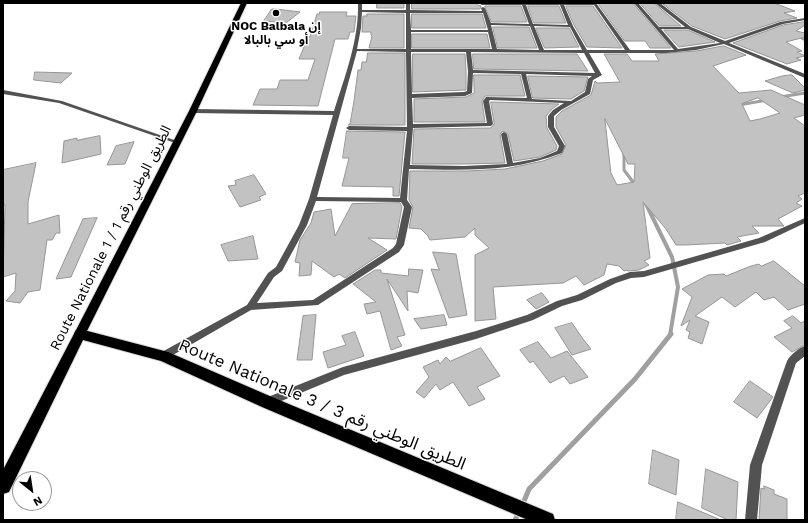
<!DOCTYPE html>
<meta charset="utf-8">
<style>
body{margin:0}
#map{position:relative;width:808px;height:523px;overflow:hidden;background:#fff;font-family:"Work Sans",sans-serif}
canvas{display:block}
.frame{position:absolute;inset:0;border:4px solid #000;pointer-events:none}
.north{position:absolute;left:12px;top:471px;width:40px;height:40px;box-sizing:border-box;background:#fff;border:1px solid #999;border-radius:50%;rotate:150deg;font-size:11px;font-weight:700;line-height:16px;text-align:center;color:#000}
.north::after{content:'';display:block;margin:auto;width:14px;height:18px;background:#000;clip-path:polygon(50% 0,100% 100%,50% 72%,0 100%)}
</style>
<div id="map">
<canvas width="808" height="523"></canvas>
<div class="frame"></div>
<div class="north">N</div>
</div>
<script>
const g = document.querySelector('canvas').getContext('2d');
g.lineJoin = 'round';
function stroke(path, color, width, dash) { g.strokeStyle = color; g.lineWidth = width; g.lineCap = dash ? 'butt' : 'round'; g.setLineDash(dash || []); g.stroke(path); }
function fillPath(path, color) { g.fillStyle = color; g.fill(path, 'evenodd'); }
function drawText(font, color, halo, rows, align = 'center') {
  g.font = font + ' "Work Sans","Noto Sans Arabic",sans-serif'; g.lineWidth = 3; g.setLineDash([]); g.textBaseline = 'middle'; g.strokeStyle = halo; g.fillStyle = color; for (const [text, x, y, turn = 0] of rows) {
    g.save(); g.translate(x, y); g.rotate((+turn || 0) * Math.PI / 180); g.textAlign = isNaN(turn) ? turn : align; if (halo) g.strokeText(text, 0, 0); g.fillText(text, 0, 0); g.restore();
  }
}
const streamFar3 = new Path2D(`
 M797,36L805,40`);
const streamFar2 = new Path2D(`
 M780,97L805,93
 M739,105L767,100
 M624,151V170L636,186`);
const streamFar1 = new Path2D(`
 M646,204L672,257L678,287L670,335`);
const stream = new Path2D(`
 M522,506L529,489L635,379L671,334
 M515,520L519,512`);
const building = new Path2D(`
 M377,3H404V8H377Z
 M412,3H476L477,5L481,6L480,9H412Z
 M598,3H633L671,48H650L645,41H625Z
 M640,3H654L681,26H660Z
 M662,3H774L795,11L784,13L797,18L780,21L725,39L692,26Z
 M485,6H521L527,22H492Z
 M528,6H559L566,23H534Z
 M566,6H593L622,48L587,47L574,25Z
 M272,9H276L300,12L286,23L264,21Z
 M320,12H347L346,16H356L354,32H350L348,39H335L318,106L253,105L260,89H277L280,80H308L315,59H299L308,37H310L317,14H319Z
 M367,14H404V48H369L372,36L371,35V32H362L363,16H367Z
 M412,14H482L486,28H412Z
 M805,22V25L796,31L805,33V37L786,42L802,51L797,52L805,56L796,58L801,60L787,64L733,43L783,25Z
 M493,27H529L537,48H498Z
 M536,28H569L579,47L545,48Z
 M664,30H688L715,42L679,47Z
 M412,34H487L490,48H412Z
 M724,46L746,55L713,66L739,93L771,90L805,105V115L794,118L805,126V193L798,196L802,199L796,203L802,206L778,219L784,226H752L759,233L737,237L741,241L727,245L725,243L685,245H676L666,229L643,202L650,258L644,261L649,265L639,270L628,271L627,270L624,271L619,266L607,264L604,275L584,285L576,276L563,283L493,287L496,319L475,321V255L489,248L475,235V228L465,237L430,240L428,236L421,229L409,228L413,207L409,200L410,171H468L505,169L543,161L562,154L566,145L556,127V117L562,111L591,95L595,81L597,83L620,82L604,54H627L632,61H659L655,54L696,51ZM758,98L780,113L760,119L750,121L742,104ZM605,119L628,164H635L634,182L617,185L611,173Z
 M368,53H405V125H348L350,124L354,101L358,70H361L362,62H366Z
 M413,54H465L466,71V90L413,92Z
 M473,54H577L588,71L474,69Z
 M35,72L72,73L61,83L34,80Z
 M474,75H520L525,96H485L482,101L485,122H414V99L466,97L474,93Z
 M792,75L805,88V90L793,93L765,81L782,76Z
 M528,76L588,77L584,91L571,99L533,98Z
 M491,102L559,104L552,109L546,116L547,128L557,146L556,150L540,157L514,161L508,134L503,131L500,134L505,163L464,164H412L414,129L491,128L494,124Z
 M347,131L405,132L399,196H393V187L342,186L349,158H343Z
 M100,136L101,154L62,163L64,141L77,138V140Z
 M134,142L125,164L107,165L116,146Z
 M36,163L28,202V224L59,215L60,233H56L52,240H47L40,290L28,292L20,303L6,301L15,291L16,273L3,277L5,205H3V170Z
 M254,175L266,194L259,197L261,200L240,207L228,186L236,185L235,181Z
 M400,203L402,207L396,239L368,238L387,250L345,278L339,274L334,277L312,261L311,275L299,276L300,263L295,262L300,240L311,223L314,212L331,209L335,236L352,204Z
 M97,218L71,277L56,279L83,219Z
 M253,236L258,259L228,261L221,245Z
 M433,252L456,254L467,315L449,318L431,269L439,270Z
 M774,261L805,286V304L788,310L774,297L764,300L756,292L735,307L722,297L695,316L709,322L702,344L688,338L690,332L686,330L690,320L681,326L692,297L682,289L708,275L724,274L726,276L751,266L759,264L761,266Z
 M409,269L423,270L418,293L407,291L408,311L387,279L405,335L397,337L402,346L391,350L380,311L367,314L364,304L376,302L353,284L375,270H381V273L408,276Z
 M542,293L549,302L536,309L527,300Z
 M316,315L312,360H297L303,316Z
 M444,315L447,325L421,329L414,319Z
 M793,316L801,323L805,321V345L792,352L774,337L792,328L784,321Z
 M572,323L583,339L591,349L572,355L555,328Z
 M355,332L364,356L328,368L323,352L346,345L342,336Z
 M538,342L551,358L567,351L588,377L570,384L564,376L550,383L533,361L530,363L520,350Z
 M481,348L500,376L477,387L485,399L469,406L453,382L440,390L436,384L424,398L416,392L429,377L423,367L438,360L440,364L446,357L450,361Z
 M750,381L773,397L757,418L734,402Z
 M653,450L679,460L676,495L649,484Z
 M706,469L738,482L736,520H728L702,508Z
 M764,486L774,490V494L787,499V520H759L761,488L764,489Z
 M678,502L721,520H676Z`);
const minor = new Path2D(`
 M358,3H362V10H406V3H410V10L482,11L481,8L483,7L485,8L491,23L529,24L522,5H482L480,4L596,3L630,50H674L634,3H638L659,27H685L655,3H660L691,27L725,41L780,22L805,18V20L783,24L729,43L805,74V78L724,44L696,50L666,53H589L602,75L593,80L590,94L561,110L554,116V127L565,146L562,153C510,173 464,170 409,169L407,200L412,207L404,245L399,252L318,305L251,310L166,359L163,360L160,359L158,356L160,353L247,305L268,273L276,267L299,225L309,199L333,115L193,113L190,111L193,109L334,111C345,76 359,40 358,3ZM526,5H560L568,25L533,24ZM564,5H594L625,50H587L573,26ZM362,12L406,13V49H357L361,28ZM410,13H483L488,30H411ZM491,25L530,26L539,50L497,49ZM534,26L570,27L582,50H544ZM661,29H688L720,43L678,49ZM411,32H488L492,49H411ZM357,51L406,52L407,127L349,126L346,128L349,130L407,131L400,198L317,197ZM411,52H466L468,71L467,91L464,92L412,94ZM471,52L584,53L595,73L473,70ZM473,73L521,74L527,98L486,97L483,101L487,123L413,124L412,98L465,96L472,93ZM526,74L592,76L588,79L585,92L571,101L532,99ZM490,100L564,103L553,110L548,116V127L559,146L557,151L540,158L513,163L507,134L504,132L501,134L507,164L464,166L410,165L413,128L491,126L493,124L489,101ZM316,201L401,202L404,207L396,244L393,248L313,300L257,303L274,277L282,271L307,225Z
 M3,90L62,101L180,142L179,143H175L59,103L3,94Z
 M805,218V223L765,242L644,277L631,278L616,283L582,300L562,306L533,320L476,339L344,375L267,407L263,405L262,402L263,399L343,367L476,331L527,315L557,301L577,295L610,279L630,272L644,271L759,238Z
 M805,346V356L796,363L762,465L757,520H745L750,465L787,361C790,355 799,348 805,346Z`);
const primary = new Path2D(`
 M241,3H247L197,111L84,337L80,339L76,337L74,334L189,111Z`);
const trunk = new Path2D(`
 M80,329L168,352L272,397L553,514L555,520H528L262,407L161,361L83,340L9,492L3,494V470L76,330Z`);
const markers = [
 [276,13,4,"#000"]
];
const farPoinames = [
 ["NOC Balbala إن",276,26],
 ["أو سي بالبالا",276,40]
];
const streetNames = [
 ["Route Nationale 1 / الطريق الوطني رقم 1",111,238,-63]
];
const nearStreetnames = [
 ["Route Nationale 3 / الطريق الوطني رقم 3",322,405,23]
];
stroke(streamFar3, '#a0a0a0', 2.5);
stroke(streamFar2, '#a0a0a0', 3);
stroke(streamFar1, '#a0a0a0', 4);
stroke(stream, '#a0a0a0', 5);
fillPath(building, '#c2c2c2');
stroke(building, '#969696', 1);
stroke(primary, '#dbdbdb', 2);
stroke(trunk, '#dbdbdb', 2);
fillPath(minor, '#525252');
fillPath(primary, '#000');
fillPath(trunk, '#000');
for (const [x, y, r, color] of markers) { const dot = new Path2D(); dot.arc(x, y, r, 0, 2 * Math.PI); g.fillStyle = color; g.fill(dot); stroke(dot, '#fff', 1.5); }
drawText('bold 12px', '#000', '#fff', farPoinames);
drawText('14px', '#000', '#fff', streetNames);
drawText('17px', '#000', '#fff', nearStreetnames);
</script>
